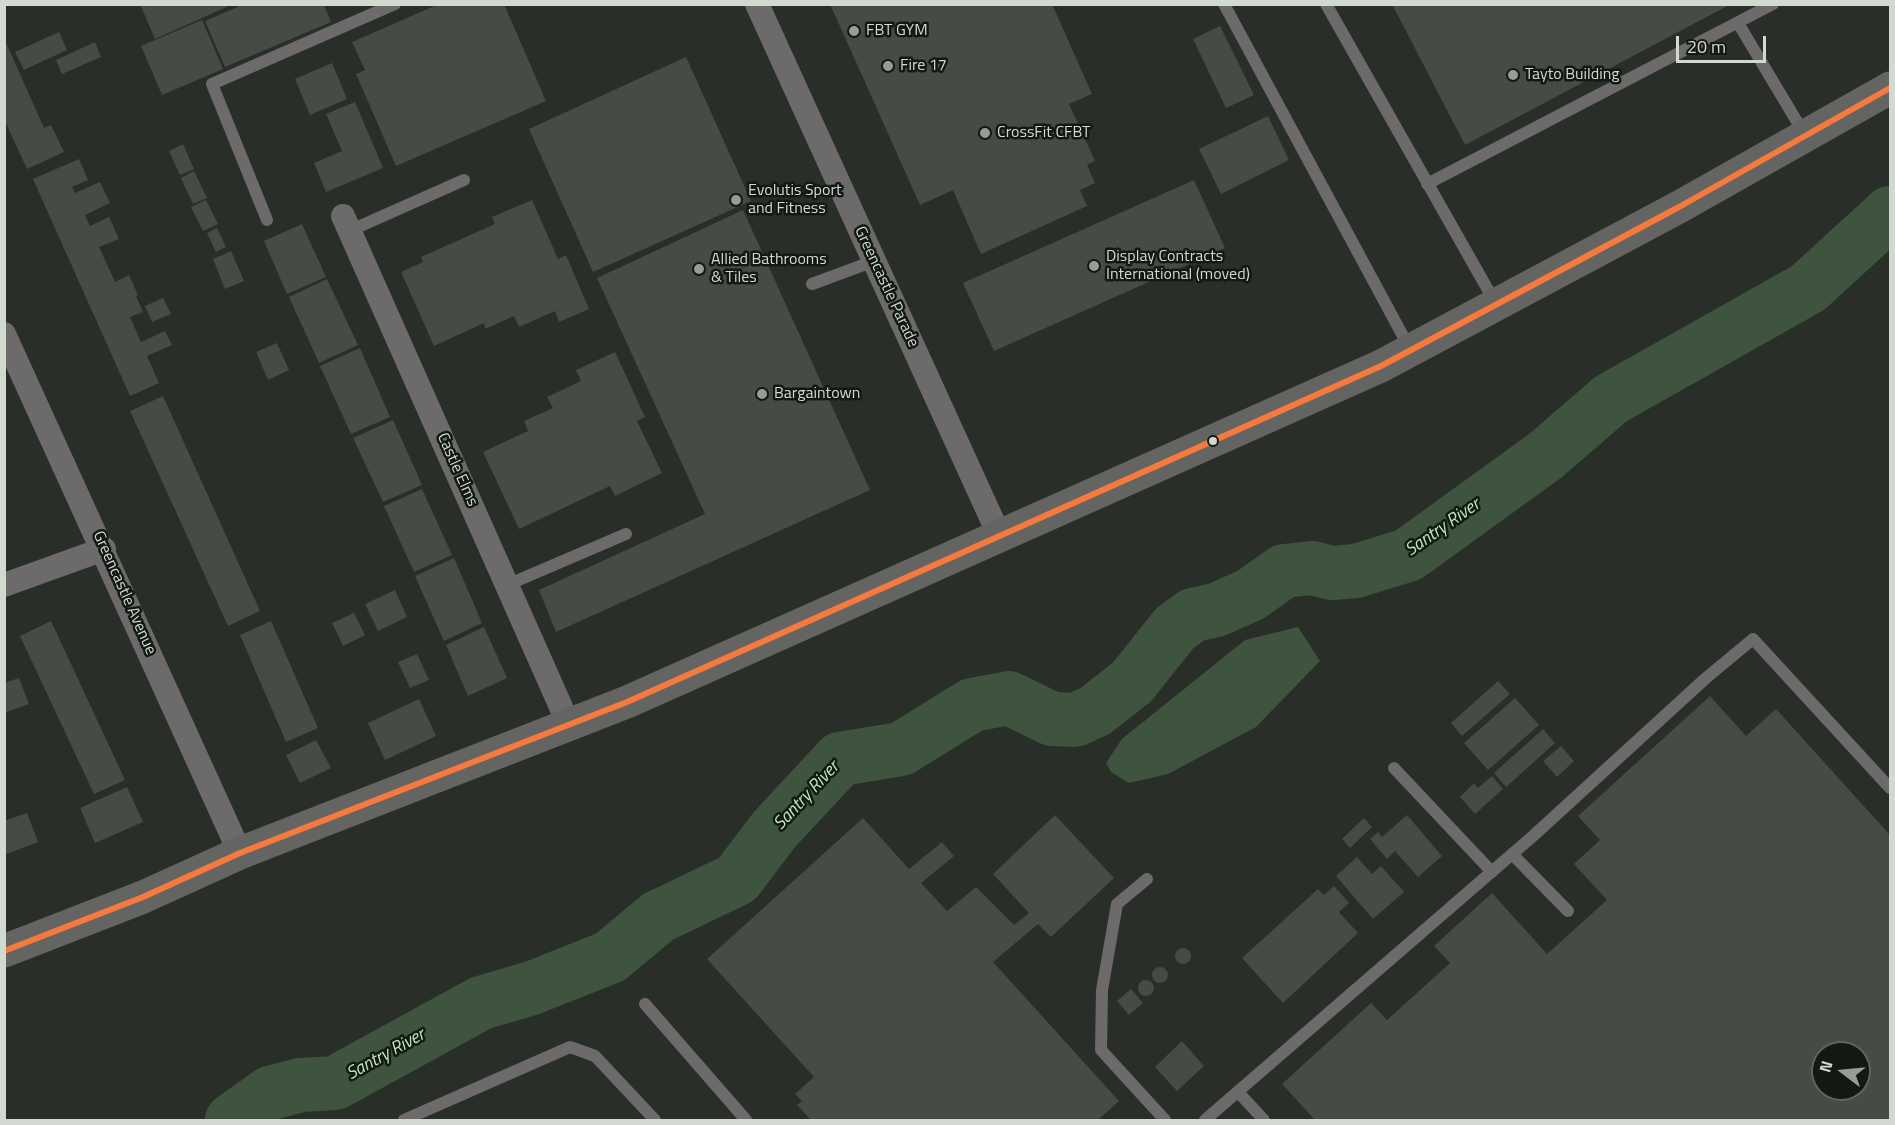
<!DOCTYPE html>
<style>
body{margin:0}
#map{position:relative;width:1895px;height:1125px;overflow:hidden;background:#292e29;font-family:"Titillium Web",sans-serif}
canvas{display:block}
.frame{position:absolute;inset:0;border:6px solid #d1d9d1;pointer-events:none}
.north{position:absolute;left:1811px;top:1041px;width:60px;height:60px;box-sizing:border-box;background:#121812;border:2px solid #5e655e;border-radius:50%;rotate:286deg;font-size:16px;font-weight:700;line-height:24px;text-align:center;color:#d1d9d1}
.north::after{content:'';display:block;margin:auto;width:21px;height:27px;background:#969d96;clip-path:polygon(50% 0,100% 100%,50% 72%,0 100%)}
.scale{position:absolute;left:1676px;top:36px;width:90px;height:27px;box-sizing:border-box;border:3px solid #d1d9d1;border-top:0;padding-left:8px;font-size:18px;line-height:21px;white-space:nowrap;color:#d1d9d1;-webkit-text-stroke:4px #121812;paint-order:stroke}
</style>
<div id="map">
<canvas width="1895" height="1125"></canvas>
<div class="frame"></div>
<div class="north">N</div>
<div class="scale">20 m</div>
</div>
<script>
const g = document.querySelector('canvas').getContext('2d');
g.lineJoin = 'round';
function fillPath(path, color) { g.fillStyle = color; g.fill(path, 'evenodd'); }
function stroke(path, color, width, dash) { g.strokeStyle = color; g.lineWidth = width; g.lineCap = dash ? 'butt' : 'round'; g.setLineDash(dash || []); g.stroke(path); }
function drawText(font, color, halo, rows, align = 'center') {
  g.font = font + ' "Titillium Web",sans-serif'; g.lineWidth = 5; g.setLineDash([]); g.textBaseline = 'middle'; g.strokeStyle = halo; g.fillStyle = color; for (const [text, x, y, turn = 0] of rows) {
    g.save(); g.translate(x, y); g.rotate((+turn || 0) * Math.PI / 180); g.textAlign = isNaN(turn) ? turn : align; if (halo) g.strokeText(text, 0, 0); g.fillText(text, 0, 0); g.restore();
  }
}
const water = new Path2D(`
 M1298,627L1320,661L1256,727L1168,774L1129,783L1111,772L1106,763L1122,739L1245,640Z`);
const river = new Path2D(`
 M232,1120L270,1093L301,1085L335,1083L481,1003L532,988L610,957L658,917L737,879L774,830L840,759L901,749L972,705L1009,698L1052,719L1075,720L1095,711L1132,682L1175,628L1193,615L1216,610L1250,595L1284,571L1312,568L1332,573L1356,571L1408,555L1545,456L1611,399L1808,288L1890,213`);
const building = new Path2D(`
 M140,4H233L155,39Z
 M439,4H504L546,101L396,166L356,74L365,70L352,42Z
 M830,4H1052L1092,94L1069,104L1095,161L1087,165L1095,183L1080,190L1087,206L981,254L953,190L920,205Z
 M1392,4H1731L1465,145Z
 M242,5H324L331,22L225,67L205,21Z
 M202,20L223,69L162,95L141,46Z
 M1220,26L1254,95L1226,108L1193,39Z
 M59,32L67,50L24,70L15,52Z
 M4,38L44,128L51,125L64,152L27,169L4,119Z
 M95,42L101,57L62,74L56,60Z
 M686,57L751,201L593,272L529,129Z
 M332,63L347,99L310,115L295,79Z
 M355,102L383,168L326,192L314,163L342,151L326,114Z
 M1268,116L1289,160L1221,194L1199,149Z
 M183,144L194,169L180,175L169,151Z
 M79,159L88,180L72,187L75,193L100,182L110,203L85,215L90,226L109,217L119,239L99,247L115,282L129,275L138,295L136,296L143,312L130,317L141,342L165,331L172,345L147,356L159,383L130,396L33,179Z
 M194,171L207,198L193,204L181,178Z
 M1194,180L1225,248L994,351L963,283Z
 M206,200L218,224L203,231L191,207Z
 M532,200L558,259L566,255L589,309L559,322L555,311L519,327L514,316L485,329L484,323L434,346L401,272L423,262L421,257L495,224L492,217Z
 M743,210L870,490L556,632L539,590L705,514L597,278Z
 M302,224L326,277L287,294L264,241Z
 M217,228L226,247L216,252L207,233Z
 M231,251L244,281L225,289L213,259Z
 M327,279L358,345L319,363L289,297Z
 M163,298L171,314L152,322L145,306Z
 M277,343L289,370L268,380L256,352Z
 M360,348L390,417L351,434L320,366Z
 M615,352L645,417L637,421L662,473L615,496L610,486L519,529L483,452L528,431L524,421L553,408L547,397L581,381L576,370Z
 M163,396L260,611L228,626L130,411Z
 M393,420L422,485L383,502L353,438Z
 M422,489L452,555L414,572L384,506Z
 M454,558L482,623L444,641L415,576Z
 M395,590L407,617L378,631L365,604Z
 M354,613L365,635L343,646L332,623Z
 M51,621L125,780L94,794L20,636Z
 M271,621L318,728L286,742L240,635Z
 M484,627L507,678L468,696L446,645Z
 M417,654L429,680L410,688L398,662Z
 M19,678L29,704L4,713V683Z
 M1498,681L1510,694L1462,736L1451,723Z
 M1710,696L1746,736L1776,709L1890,835V1120H1315L1282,1084L1371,1003L1387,1020L1450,963L1434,946L1492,893L1547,954L1607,900L1574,864L1600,840L1578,816ZM1823,1053H1859V1089H1823Z
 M1515,698L1539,725L1488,770L1464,743Z
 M419,699L436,736L385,760L368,723Z
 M1543,729L1555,743L1506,787L1494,773Z
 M316,740L331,768L300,783L286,755Z
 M1561,746L1574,761L1557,777L1543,761Z
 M1492,776L1503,789L1475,814L1460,797L1474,783L1478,788Z
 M127,787L143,822L95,843L80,808Z
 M27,813L38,842L4,855V821Z
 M1055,815L1114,878L1051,937L1038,924L993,962L1119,1101L1098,1120H811L797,1105L802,1101L795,1094L814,1077L707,959L863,818L909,869L942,842L954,856L921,883L947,911L976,887L1014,925L1029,913L993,874Z
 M1407,815L1442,856L1418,877L1395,851L1387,859L1370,839L1378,832L1382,837Z
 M1364,818L1372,827L1350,848L1342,839Z
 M1357,857L1372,874L1381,866L1404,892L1373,919L1336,876Z
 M1334,886L1349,903L1339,912L1358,933L1283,1003L1242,958L1318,889L1324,895Z
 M1175 956a8 8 0 1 1 16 0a8 8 0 1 1-16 0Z
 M1152 975a8 8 0 1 1 16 0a8 8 0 1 1-16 0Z
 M1138 988a8 8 0 1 1 16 0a8 8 0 1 1-16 0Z
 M1131,989L1143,1003L1129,1015L1117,1001Z
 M1182,1041L1204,1066L1177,1091L1155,1067Z`);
const lane = new Path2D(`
 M1224,4L1410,349
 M1326,4L1496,304
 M1738,23L1805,135
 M1427,184L1773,4
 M267,220L212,84L395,4
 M349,231L464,180
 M812,284L874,261
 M507,585L626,534
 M1394,768L1492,872
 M1512,854L1568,911
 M1147,879L1117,904L1102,990L1101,1050L1165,1120
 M645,1004L746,1120
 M1238,1092L1264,1120
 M404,1120L570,1047L595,1056L655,1120
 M1205,1120L1533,836L1706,678L1753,639L1890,788`);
const street = new Path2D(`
 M757,4L1000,537
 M343,216L569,725
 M4,334L240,853
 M4,585L104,549`);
const secondary = new Path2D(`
 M4,951L143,897L240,853L627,702L1381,366L1679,207L1890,88`);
const bus1 = new Path2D(`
 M4,951L143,897L240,853L627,702L1381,366L1679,207L1890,88`);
const markers = [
 [854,31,6,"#969d96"],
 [888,66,6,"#969d96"],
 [1513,75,6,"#969d96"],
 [985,133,6,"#969d96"],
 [736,200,6,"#969d96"],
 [1094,266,6,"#969d96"],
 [699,269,6,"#969d96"],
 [762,394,6,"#969d96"],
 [1213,441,5,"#d1d9d1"]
];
const poiNames = [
 ["FBT GYM",866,31],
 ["Fire 17",900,66],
 ["Tayto Building",1525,75],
 ["CrossFit CFBT",997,133],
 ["Evolutis Sport",748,191],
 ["and Fitness",748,209],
 ["Display Contracts",1106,257],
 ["International (moved)",1106,275],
 ["Allied Bathrooms",711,260],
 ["& Tiles",711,278],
 ["Bargaintown",774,394]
];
const streetNames = [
 ["Greencastle Parade",886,287,65],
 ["Castle Elms",457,470,66],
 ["Greencastle Avenue",124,593,66]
];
const waterNames = [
 ["Santry River",1443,528,-35],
 ["Santry River",807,796,-47],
 ["Santry River",386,1055,-29]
];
fillPath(water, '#3e543f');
stroke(river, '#3e543f', 54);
fillPath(building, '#464b46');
stroke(lane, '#6c6a6a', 12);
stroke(street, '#6c6a6a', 24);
stroke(secondary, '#646462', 33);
stroke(bus1, '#f6793e', 6);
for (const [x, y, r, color] of markers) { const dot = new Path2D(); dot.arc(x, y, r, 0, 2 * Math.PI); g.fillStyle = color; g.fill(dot); stroke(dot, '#121812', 2); }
drawText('16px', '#d1d9d1', '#121812', poiNames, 'left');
drawText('16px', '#d1d9d1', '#121812', streetNames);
drawText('italic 18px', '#bceabd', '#121812', waterNames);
</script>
